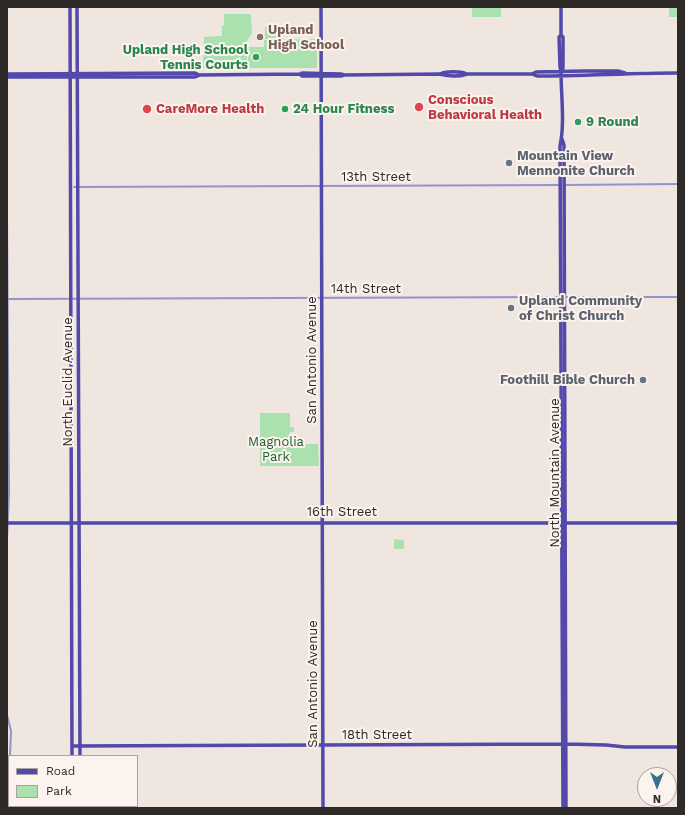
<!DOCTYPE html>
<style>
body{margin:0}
#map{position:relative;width:685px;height:815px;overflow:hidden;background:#efe6e0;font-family:"Work Sans",sans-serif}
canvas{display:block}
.frame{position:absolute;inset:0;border:8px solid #2d2a28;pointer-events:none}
.legend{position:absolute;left:8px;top:755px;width:130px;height:52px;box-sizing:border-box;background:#fcf3ee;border:1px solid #a9a39f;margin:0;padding:5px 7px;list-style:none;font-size:12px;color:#2d2a28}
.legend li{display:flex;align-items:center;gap:8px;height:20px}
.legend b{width:20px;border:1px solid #a9a39f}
.north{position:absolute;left:637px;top:767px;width:40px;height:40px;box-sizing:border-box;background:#fcf3ee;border:1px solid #a9a39f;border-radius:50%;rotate:180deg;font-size:11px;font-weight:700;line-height:16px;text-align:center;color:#2d2a28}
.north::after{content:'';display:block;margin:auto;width:14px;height:18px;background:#347488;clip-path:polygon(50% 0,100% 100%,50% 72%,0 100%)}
</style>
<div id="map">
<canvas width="685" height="815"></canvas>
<div class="frame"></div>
<ul class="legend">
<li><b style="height:5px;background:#5249aa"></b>Road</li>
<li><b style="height:11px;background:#aae1ae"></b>Park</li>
</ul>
<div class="north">N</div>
</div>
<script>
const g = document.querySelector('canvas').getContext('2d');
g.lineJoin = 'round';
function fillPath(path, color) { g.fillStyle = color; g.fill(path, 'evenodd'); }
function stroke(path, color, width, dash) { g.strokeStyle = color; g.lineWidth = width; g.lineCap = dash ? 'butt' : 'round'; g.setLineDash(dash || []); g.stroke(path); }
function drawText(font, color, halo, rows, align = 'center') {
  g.font = font + ' "Work Sans",sans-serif'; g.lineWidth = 4; g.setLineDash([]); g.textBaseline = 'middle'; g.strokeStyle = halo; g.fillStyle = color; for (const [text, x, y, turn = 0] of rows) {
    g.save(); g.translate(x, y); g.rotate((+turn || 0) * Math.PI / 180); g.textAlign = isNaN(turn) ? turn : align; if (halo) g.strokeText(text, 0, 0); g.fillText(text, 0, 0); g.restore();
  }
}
const green = new Path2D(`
 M472,7H501V17H472Z
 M669,7H678V39L677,17H669Z
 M224,14H251L252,33L247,41V62L245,67L203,68L204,37L222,36V26L224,25Z
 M265,27H280V34L275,39H265Z
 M288,28H302V35H287Z
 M317,39V68H248V47H264V40Z
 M260,413H290V427H294V432H290V444H318L319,466H260Z
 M394,539L404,540V549H394Z`);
const minor = new Path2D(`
 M565,185L678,184
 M74,187L561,185
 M7,215L9,494L7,540
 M565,297H678
 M7,299L561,297
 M7,548V683
 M7,715L11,731L10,756
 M8,808V766L9,761`);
const major = new Path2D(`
 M70,7L72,756
 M77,7L80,756
 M321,7L323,808
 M561,7V35L563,37V68L561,71
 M561,35L559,37L560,67L561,71C561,95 565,123 560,146L563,808
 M7,74L195,73L199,75
 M300,74L302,76H341L344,75
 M440,74C447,71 460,71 467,74H532L536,72L585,71H618L625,73
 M532,74L537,76C584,76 631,73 678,73
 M7,77H195L200,75L300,74L302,73L341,74L344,75L439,74C447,76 459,77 467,74
 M562,139L564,145L566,808
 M7,523H678
 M72,746L566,744L606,745L625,747H678
 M72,806V808
 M80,806V808`);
const markers = [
 [260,37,4,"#8d6e63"],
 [256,57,4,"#2e9e5b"],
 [419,107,5,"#e0444e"],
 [147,109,5,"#e0444e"],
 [285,109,4,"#2e9e5b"],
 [578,122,4,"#2e9e5b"],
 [509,163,4,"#6b7280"],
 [511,308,4,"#6b7280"],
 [643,380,4,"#6b7280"]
];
const educationNames = [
 ["Upland",268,30],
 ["High School",268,45]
];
const leisureNames = [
 ["Upland High School",248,50,"right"],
 ["Tennis Courts",248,65,"right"],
 ["24 Hour Fitness",293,109],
 ["9 Round",586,122]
];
const healthNames = [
 ["Conscious",428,100],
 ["Behavioral Health",428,115],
 ["CareMore Health",156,109]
];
const worshipNames = [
 ["Mountain View",517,156],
 ["Mennonite Church",517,171],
 ["Upland Community",519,301],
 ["of Christ Church",519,316],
 ["Foothill Bible Church",635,380,"right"]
];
const streetNames = [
 ["13th Street",376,177],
 ["14th Street",366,289],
 ["San Antonio Avenue",312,360,-90],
 ["North Euclid Avenue",68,382,-90],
 ["North Mountain Avenue",555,473,-90],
 ["16th Street",342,512],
 ["San Antonio Avenue",313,684,-90],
 ["18th Street",377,735]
];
const parkNames = [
 ["Magnolia",276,442],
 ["Park",276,457]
];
fillPath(green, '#aae1ae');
stroke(minor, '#9394ca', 2);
stroke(major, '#5249aa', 3.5);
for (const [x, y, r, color] of markers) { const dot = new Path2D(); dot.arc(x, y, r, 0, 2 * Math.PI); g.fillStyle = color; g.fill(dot); stroke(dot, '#fcf3ee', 1.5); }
drawText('bold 13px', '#785e54', '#fcf3ee', educationNames, 'left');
drawText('bold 13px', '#27864d', '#fcf3ee', leisureNames, 'left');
drawText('bold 13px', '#be3a42', '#fcf3ee', healthNames, 'left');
drawText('bold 13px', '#5b616d', '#fcf3ee', worshipNames, 'left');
drawText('13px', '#2d2a28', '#fcf3ee', streetNames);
drawText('13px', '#1b652b', '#fcf3ee', parkNames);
</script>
